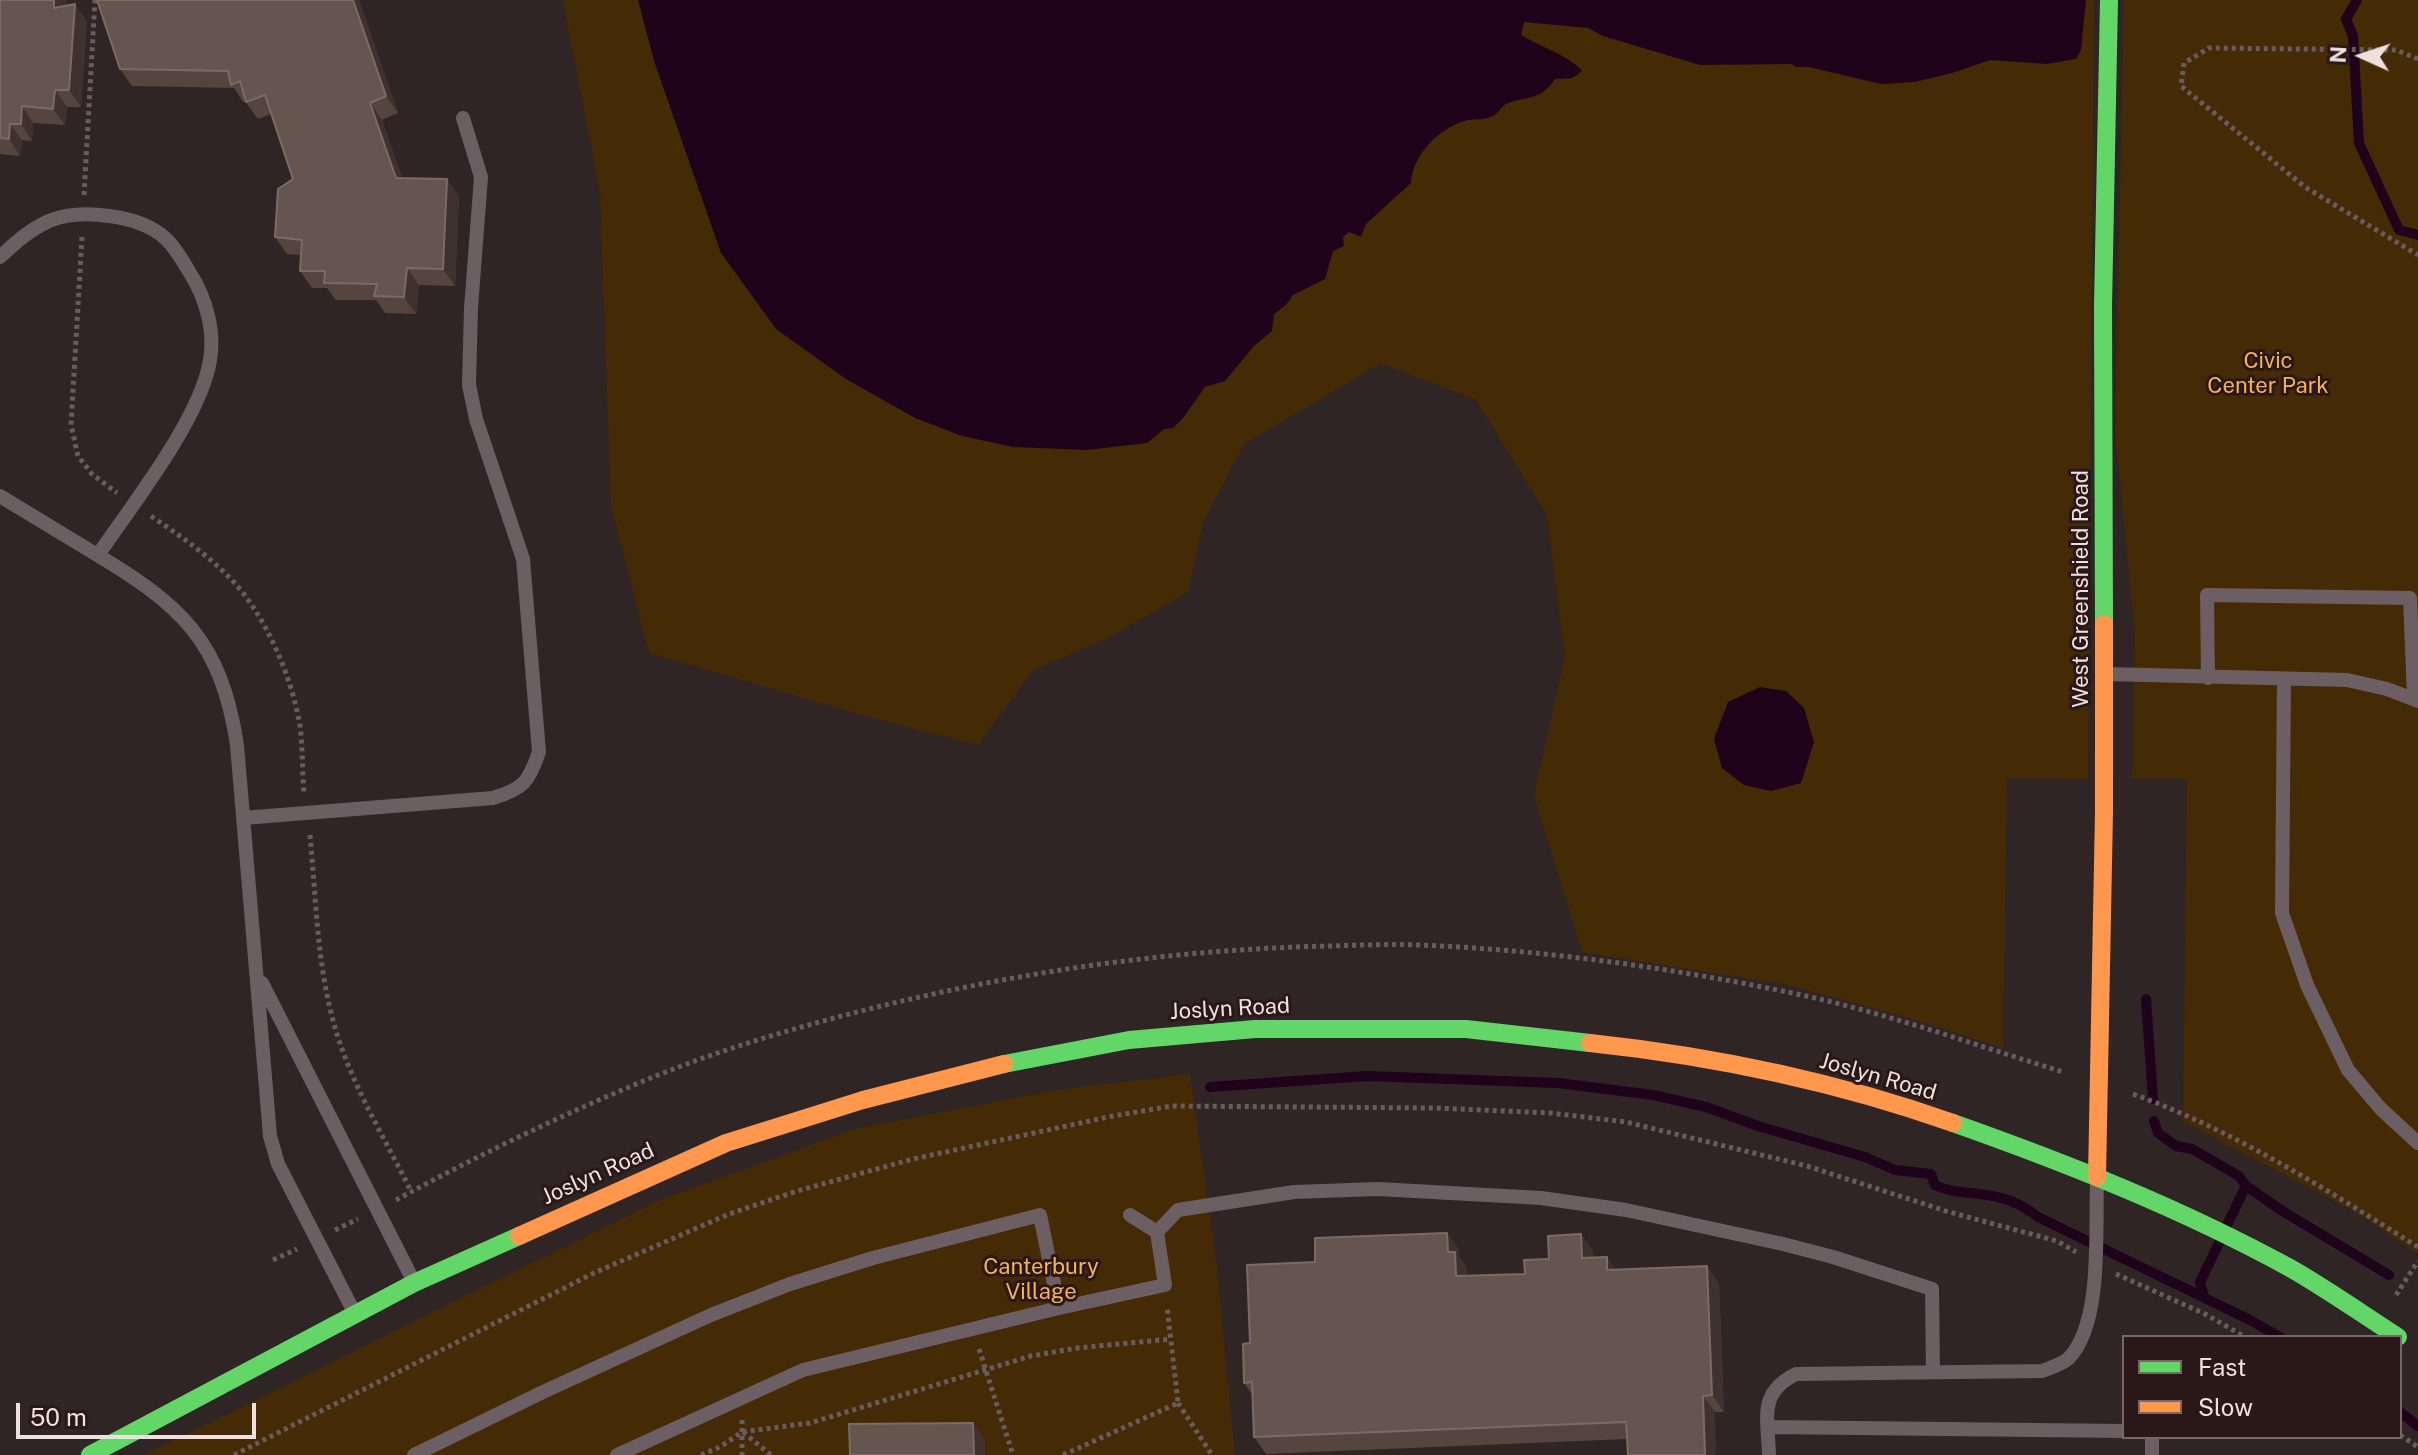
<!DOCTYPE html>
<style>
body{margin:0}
#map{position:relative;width:2418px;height:1455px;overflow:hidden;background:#2f2525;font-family:"Public Sans",sans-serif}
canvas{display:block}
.legend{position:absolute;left:2122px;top:1335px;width:280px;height:104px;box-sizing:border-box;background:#291817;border:2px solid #776867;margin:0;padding:10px 14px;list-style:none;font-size:24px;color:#ede0df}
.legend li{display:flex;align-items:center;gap:16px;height:40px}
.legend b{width:40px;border:2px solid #776867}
.north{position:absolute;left:2322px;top:16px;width:80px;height:80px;-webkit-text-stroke:6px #291817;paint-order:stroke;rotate:273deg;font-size:22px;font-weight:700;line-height:32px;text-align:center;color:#ede0df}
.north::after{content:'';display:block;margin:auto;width:28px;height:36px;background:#ede0df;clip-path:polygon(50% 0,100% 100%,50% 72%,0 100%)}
.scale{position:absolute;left:16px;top:1403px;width:240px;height:36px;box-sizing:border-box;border:4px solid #ede0df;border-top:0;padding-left:10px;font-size:24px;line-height:28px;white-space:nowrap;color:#ede0df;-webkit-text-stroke:6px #291817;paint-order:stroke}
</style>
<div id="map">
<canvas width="2418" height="1455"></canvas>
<ul class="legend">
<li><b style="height:10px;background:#63d668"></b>Fast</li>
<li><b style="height:10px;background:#ff974d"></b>Slow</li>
</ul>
<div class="north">N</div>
<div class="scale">50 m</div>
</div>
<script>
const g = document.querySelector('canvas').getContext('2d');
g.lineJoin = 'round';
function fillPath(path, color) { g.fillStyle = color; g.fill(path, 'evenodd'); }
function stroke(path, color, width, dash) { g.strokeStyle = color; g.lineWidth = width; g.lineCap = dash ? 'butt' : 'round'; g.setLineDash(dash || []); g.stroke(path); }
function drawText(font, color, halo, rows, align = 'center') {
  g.font = font + ' "Public Sans",sans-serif'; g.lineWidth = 6; g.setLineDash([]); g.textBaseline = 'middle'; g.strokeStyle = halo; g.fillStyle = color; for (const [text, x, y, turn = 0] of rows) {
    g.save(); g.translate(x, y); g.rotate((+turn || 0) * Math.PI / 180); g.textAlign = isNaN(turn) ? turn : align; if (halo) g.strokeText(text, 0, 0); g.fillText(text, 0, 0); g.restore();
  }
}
const green = new Path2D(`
 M563,0H2094L2088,779L2007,778L2003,1048L1913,1019L1784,984L1582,952L1534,795L1565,657L1547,515L1476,400L1381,363L1244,444L1203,523L1188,592L1106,639L1034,669L978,745L862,715L649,653L611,505L600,191Z
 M2124,0H2418V1254L2359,1214L2183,1121L2187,779L2132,778L2135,634L2115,432Z
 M1190,1074L1217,1269L1235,1455H145L660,1200L854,1129L1058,1090Z`);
const water = new Path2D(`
 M638,0H2086L2081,50L2076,59L2047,64L1990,60L1952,73L1915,82L1881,84L1809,67H1795L1792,64L1700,65L1603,36L1588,28L1524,22L1521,35C1541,47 1565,54 1582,70C1574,81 1567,78 1555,79C1539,102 1529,95 1506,104C1501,106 1499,113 1493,116C1485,120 1476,119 1468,120C1441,126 1412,155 1411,183L1366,224L1361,237L1349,232L1343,237L1344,246L1333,251L1325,279L1293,295L1286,305L1274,314L1272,331L1254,346L1225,381L1205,387L1183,418L1173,428L1164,429L1147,443L1087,450L1013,447L962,436L915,418L846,379L776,329L721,253L654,61Z
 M1760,687L1786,691L1804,708L1814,742L1801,783L1771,791L1744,785L1722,768L1714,739L1728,702Z`);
const stream = new Path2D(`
 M2357,0L2346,19L2353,36L2359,143L2399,230L2418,235
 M2146,999L2153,1099
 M1210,1087L1367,1076L1558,1083L1653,1095L1706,1107L1758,1126L1865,1157L1895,1170L1931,1174L1935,1185C1950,1192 1963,1192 1979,1194C2001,1196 2021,1203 2038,1217L2250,1320L2280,1337
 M2154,1121L2158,1133L2176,1146L2192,1149L2239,1176L2246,1186L2284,1212L2389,1275
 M2225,1229L2246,1186
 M2204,1297L2200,1282L2219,1243
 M2400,1412L2418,1426`);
const path = new Path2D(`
 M2418,59L2396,50L2209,48L2184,63L2181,86L2305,187L2418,255
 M84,195L95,0
 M82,237L71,425L78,456L92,474L117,493
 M151,516C179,535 205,553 229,577C265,613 292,677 300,726C303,749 302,771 304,794
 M310,835C316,898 317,964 334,1024C350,1082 384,1137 411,1191
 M2133,1094C2235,1131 2327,1190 2418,1247
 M396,1200C477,1156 561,1115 646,1080C718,1050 794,1028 869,1009C1022,971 1175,949 1332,946C1361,945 1390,944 1419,945C1546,950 1672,968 1797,994C1887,1013 1975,1045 2063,1072
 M335,1230L358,1219
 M273,1260L297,1249
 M2116,1274L2205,1314L2245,1337
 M2396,1295L2418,1261
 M979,1349L1013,1455
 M1178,1403L1212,1455
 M742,1420V1455
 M743,1432L771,1455
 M2400,1435L2418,1447
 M234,1455L594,1273L729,1214L797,1191L913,1159L1113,1116L1172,1106L1435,1108L1551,1113L1626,1122L1807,1166L1949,1212L2057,1241L2076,1252
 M701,1455L720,1447L742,1432L810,1423L1031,1356L1077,1348L1171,1339
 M1063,1455L1178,1403L1167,1306`);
const lane = new Path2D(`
 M0,257C15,243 29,230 49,221C80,208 140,215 165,238C176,248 183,261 190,273C206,298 215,331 210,360C201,418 132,505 98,555
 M0,496C31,515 63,534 94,553C181,605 221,640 237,745L270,1136L278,1164L353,1310
 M2106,674L2347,680L2387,689L2418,701
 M2208,678L2207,595L2410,598L2414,697
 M2284,679L2282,913L2307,985L2348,1070L2381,1109L2418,1143
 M243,818L493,798C523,789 529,782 539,752L523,559L476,419L469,385L471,308L481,177L463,118
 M262,983L414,1282
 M1130,1215L1157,1232L1178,1210L1294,1192L1378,1189L1541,1198L1626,1210L1783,1244L1833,1257L1932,1289L1933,1372
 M1768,1427L2124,1431
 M2152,1437V1455
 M414,1455L543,1392L711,1315L790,1284L873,1258L1040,1215L1059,1308
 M617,1455L803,1370L1059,1308L1165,1285L1157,1232
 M1769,1455C1768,1417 1758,1393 1796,1374L2042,1371C2050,1368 2063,1364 2069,1358C2103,1322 2095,1230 2097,1182`);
const fast = new Path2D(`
 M2104,624L2103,306L2109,0
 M1004,1064L1129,1040L1255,1029H1466L1590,1043
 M1953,1123C2069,1164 2182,1209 2290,1268C2327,1289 2362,1314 2398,1337
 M90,1455L414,1283L519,1236`);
const slow = new Path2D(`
 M1590,1043C1712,1056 1837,1082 1953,1123
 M2097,1177L2104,811V624
 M519,1236L726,1143L863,1100L1004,1064`);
const wall = new Path2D(`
 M0,0L67,6L87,21L81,107H67L65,125L33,123L32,141L22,140L20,156L0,154Z
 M97,0H359L398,113L382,120L402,178L459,196L455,286L419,285L416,314L385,313L376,300H336L327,288H312L300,271L301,255L287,254L275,237L293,179L271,114L258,119L245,101L243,102L234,88L132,86L120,69Z
 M1447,1233L1459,1250V1257L1467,1268V1276L1525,1274L1549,1259L1581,1234L1593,1251V1258L1616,1270L1719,1283L1724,1412H1715L1627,1439L1266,1454L1254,1437L1252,1394L1244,1383L1250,1343L1315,1262Z`);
const shadedWall = new Path2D(`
 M54,0H67L66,25L54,8Z
 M353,0H359L398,113L386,96Z
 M75,4L87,21L81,107L69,90Z
 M55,90L67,107L65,125L53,109Z
 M370,103L382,120L408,194L396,178Z
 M22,106L33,123L32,141L21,124Z
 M10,124L22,140L20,156L9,139Z
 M447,179L459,196L455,286L443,269Z
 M407,268L419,285L416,314L404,297Z
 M1447,1233L1459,1250V1257L1467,1268L1468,1293L1456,1276L1448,1252Z
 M1581,1234L1593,1251L1594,1275L1582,1258Z
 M1607,1257L1618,1274L1607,1270Z
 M1707,1266L1719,1283L1724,1412L1712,1395Z
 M1703,1396L1715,1412L1716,1455H1705Z
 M973,1423L985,1440V1455H974Z`);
const building = new Path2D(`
 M0,0H54V8L75,4L69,90H55L53,109L22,106L21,124H10L9,139L0,138Z
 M97,0H353L386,96L370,103L396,178L447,179L443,269L407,268L404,297L374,296L377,284L324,283L325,271H300L302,240L275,237L278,189L293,179L265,95L246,102L240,81L231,85L228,71L120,69Z
 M1447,1233L1448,1252H1455L1456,1276L1525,1274L1524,1260L1549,1259L1548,1236L1581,1234L1582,1258L1607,1257V1270L1707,1266L1712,1395L1703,1396L1705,1455H1628L1626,1422L1254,1437L1252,1382L1244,1383L1243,1344L1250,1343L1247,1265L1315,1262V1238Z
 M973,1423L974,1455H850L849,1424Z`);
const parkNames = [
 ["Civic",2268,361],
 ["Center Park",2268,386],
 ["Canterbury",1041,1267],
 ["Village",1041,1292]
];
const streetNames = [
 ["West Greenshield Road",2081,589,-90],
 ["Joslyn Road",1230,1009,-3],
 ["Joslyn Road",1878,1077,16],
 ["Joslyn Road",598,1174,-24]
];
fillPath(green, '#452b05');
fillPath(water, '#1f031b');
stroke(stream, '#1f031b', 10);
stroke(path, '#675d60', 5, [4, 4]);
stroke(lane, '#6b5f63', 14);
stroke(fast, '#63d668', 18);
stroke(slow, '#ff974d', 18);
fillPath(wall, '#55453e');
fillPath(shadedWall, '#3f312d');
fillPath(building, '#66554f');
stroke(building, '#7b6b66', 2);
drawText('22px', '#f7b254', '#291817', parkNames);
drawText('22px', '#ede0df', '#291817', streetNames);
</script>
